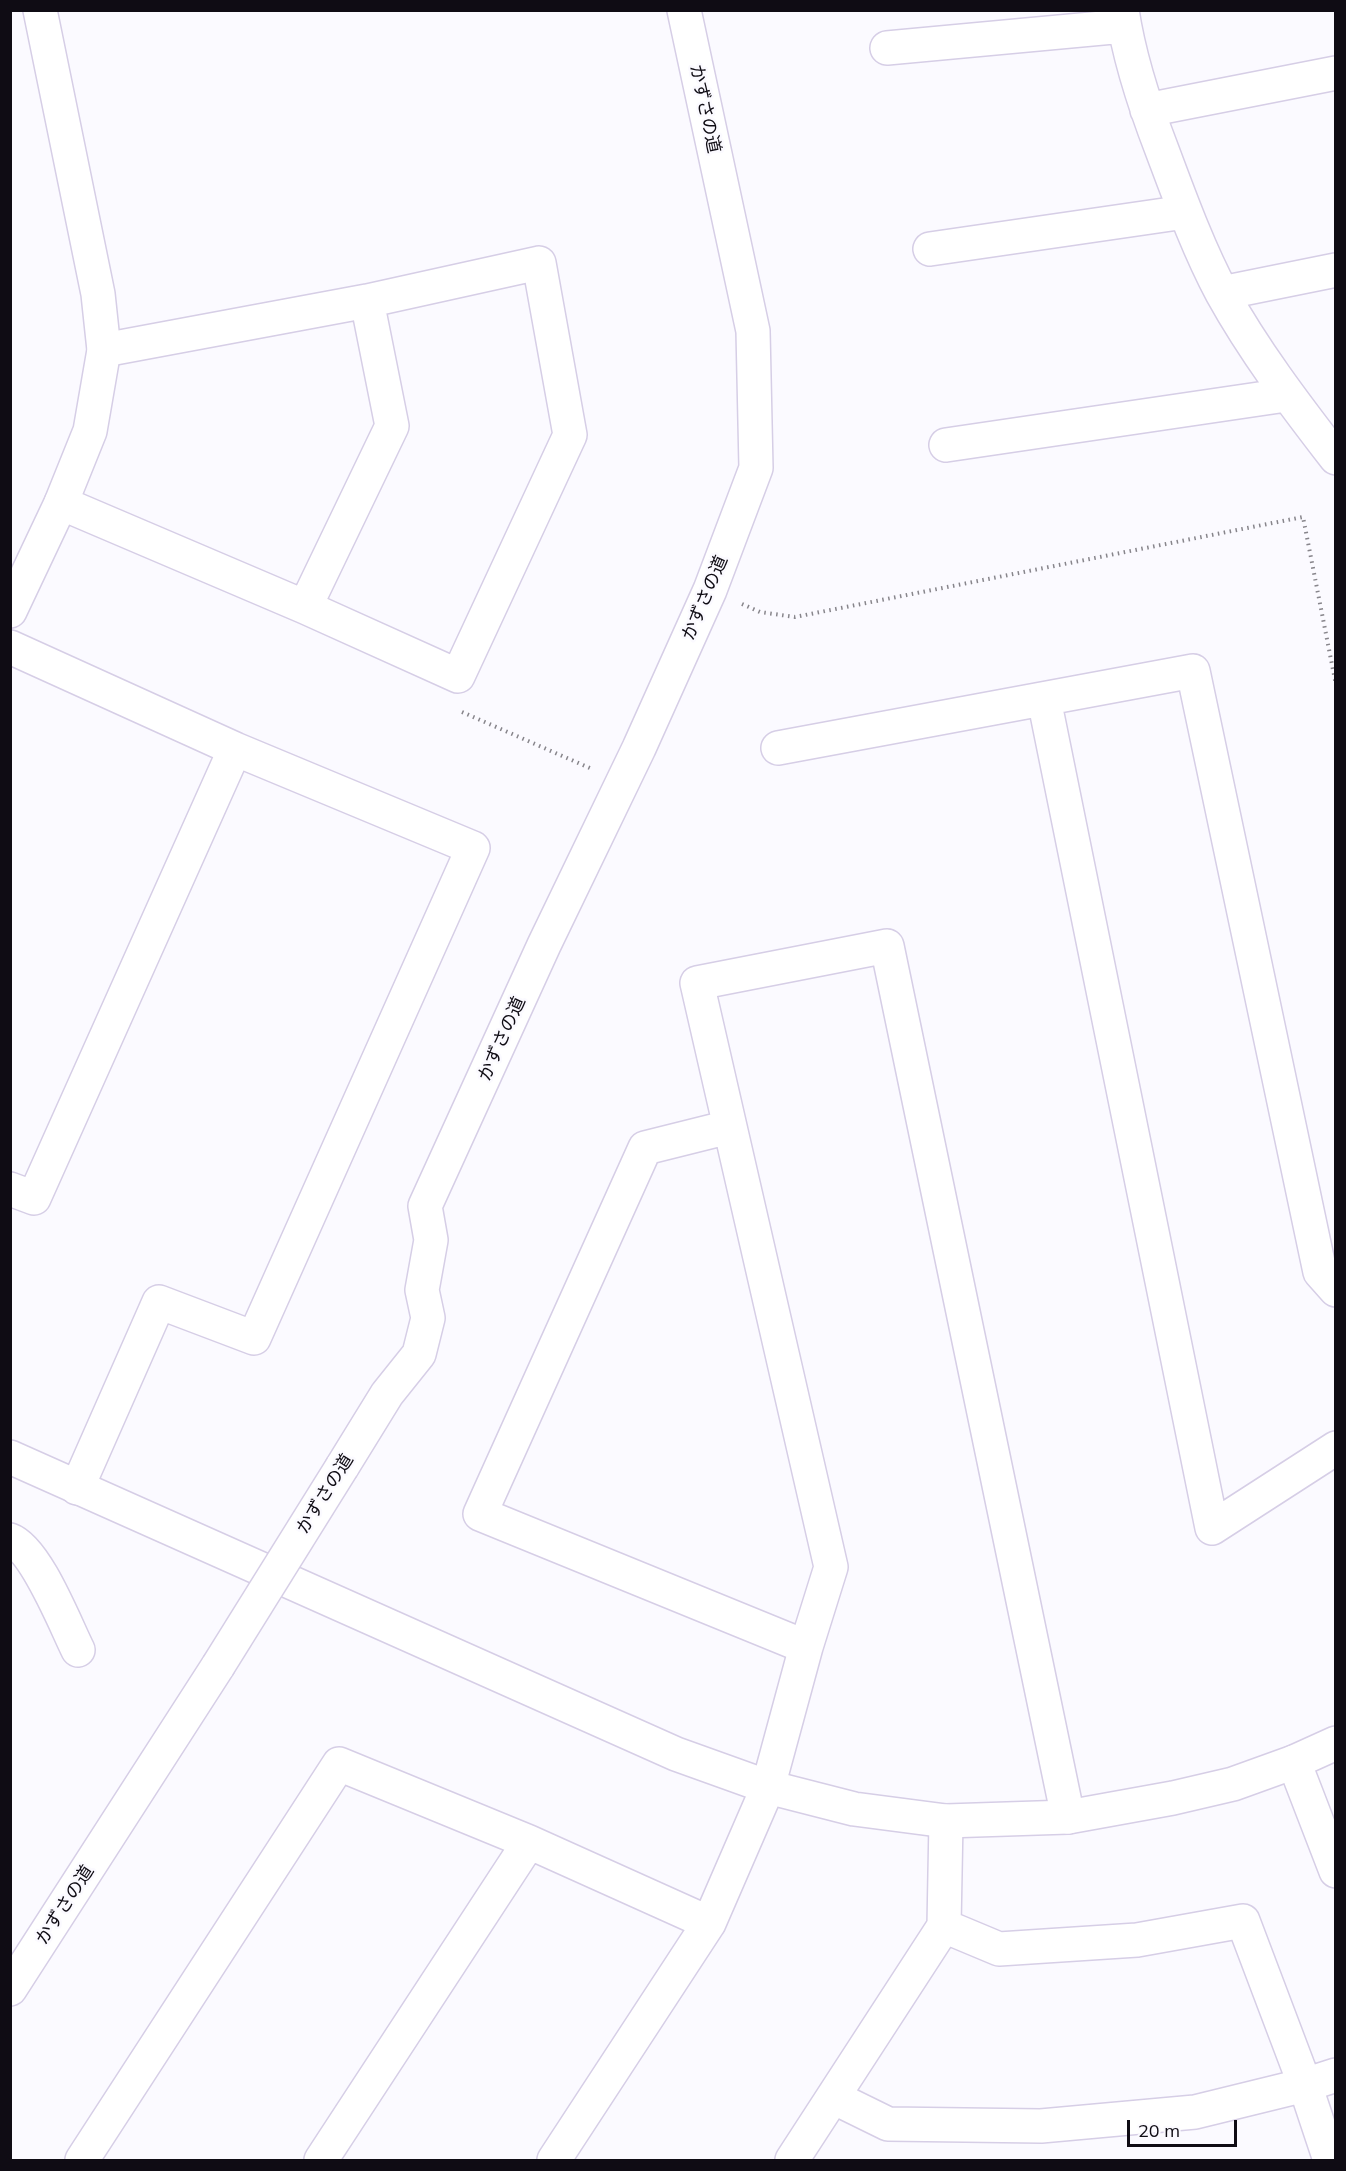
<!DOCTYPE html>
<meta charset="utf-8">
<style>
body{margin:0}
#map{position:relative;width:1346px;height:2171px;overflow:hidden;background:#fbfaff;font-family:Mulish,sans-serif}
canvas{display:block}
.frame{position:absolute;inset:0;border:12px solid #0f0c14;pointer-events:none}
.scale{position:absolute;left:1127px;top:2120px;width:110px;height:27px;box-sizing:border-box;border:3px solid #0f0c14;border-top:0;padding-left:8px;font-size:18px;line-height:21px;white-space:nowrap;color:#0f0c14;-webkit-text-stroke:4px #fbfaff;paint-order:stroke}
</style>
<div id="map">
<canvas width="1346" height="2171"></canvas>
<div class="frame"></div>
<div class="scale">20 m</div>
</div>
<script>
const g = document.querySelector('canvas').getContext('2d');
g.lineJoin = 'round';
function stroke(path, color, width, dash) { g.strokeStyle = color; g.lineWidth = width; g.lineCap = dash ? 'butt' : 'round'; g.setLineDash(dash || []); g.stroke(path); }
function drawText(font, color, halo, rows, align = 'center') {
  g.font = font + ' Mulish,"Noto Sans JP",sans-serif'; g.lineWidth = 5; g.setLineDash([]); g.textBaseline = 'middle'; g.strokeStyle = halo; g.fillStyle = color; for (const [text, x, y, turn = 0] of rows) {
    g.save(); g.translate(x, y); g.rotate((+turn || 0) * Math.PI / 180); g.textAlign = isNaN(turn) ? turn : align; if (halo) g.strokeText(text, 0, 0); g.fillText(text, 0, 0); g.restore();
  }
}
const path = new Path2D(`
 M742,604L760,612L795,617L1303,517L1336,685
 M462,712L592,769`);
const street = new Path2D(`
 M1122,10C1129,58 1145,106 1162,150C1180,198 1198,248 1222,293C1254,351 1295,405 1336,458
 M887,48L1124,26
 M1147,110L1336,73
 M930,249L1185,212
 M1222,293L1336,270
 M946,445L1286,395
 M61,503L305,607L458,676L570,435L539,263L367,301L104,350
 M305,607L392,426L367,301
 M10,647L235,749L34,1198L10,1189
 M1044,699L1212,1528L1336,1448
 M778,748L1193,671L1320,1272L1336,1290
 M729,1127L645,1148L480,1514L806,1647
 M342,1467L387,1394L419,1354L428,1318L422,1290L431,1240L425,1206L544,945L639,748L710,590L756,468L753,331L684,10
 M77,1488L159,1302L254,1338L473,848L235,749
 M10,1540C36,1549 65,1624 78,1650
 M1294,1762L1336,1871
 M946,1821L944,1926L999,1949L1137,1940L1243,1921L1305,2085L1336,2075
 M10,1989L218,1666
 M833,2097L888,2124L1041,2126L1195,2112L1305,2085L1330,2160
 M82,2160L339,1764L529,1842
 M321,2160L529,1842L709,1923
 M554,2160L709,1923L768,1787L806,1647L831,1567L697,983L887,946L1068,1817
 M792,2160L944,1926`);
const secondary = new Path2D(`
 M10,611L61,503L90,431L104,350L98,294L40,10
 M10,1457L676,1754L768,1787L854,1809L946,1821L1068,1817L1173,1798L1233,1784L1294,1762L1336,1743`);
const streetBridge = new Path2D(`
 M218,1666L342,1467`);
const streetNames = [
 ["かずさの道",705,109,78],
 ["かずさの道",705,598,-67],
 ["かずさの道",502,1039,-66],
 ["かずさの道",325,1494,-58],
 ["かずさの道",65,1905,-57]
];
stroke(street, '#d6cee6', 36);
stroke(secondary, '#d6cee6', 36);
stroke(path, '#87858b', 4, [1.5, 4.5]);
stroke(street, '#fff', 33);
stroke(secondary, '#fff', 33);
stroke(streetBridge, '#d6cee6', 36, []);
stroke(streetBridge, '#fff', 33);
drawText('18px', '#0f0c14', '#fbfaff', streetNames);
</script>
